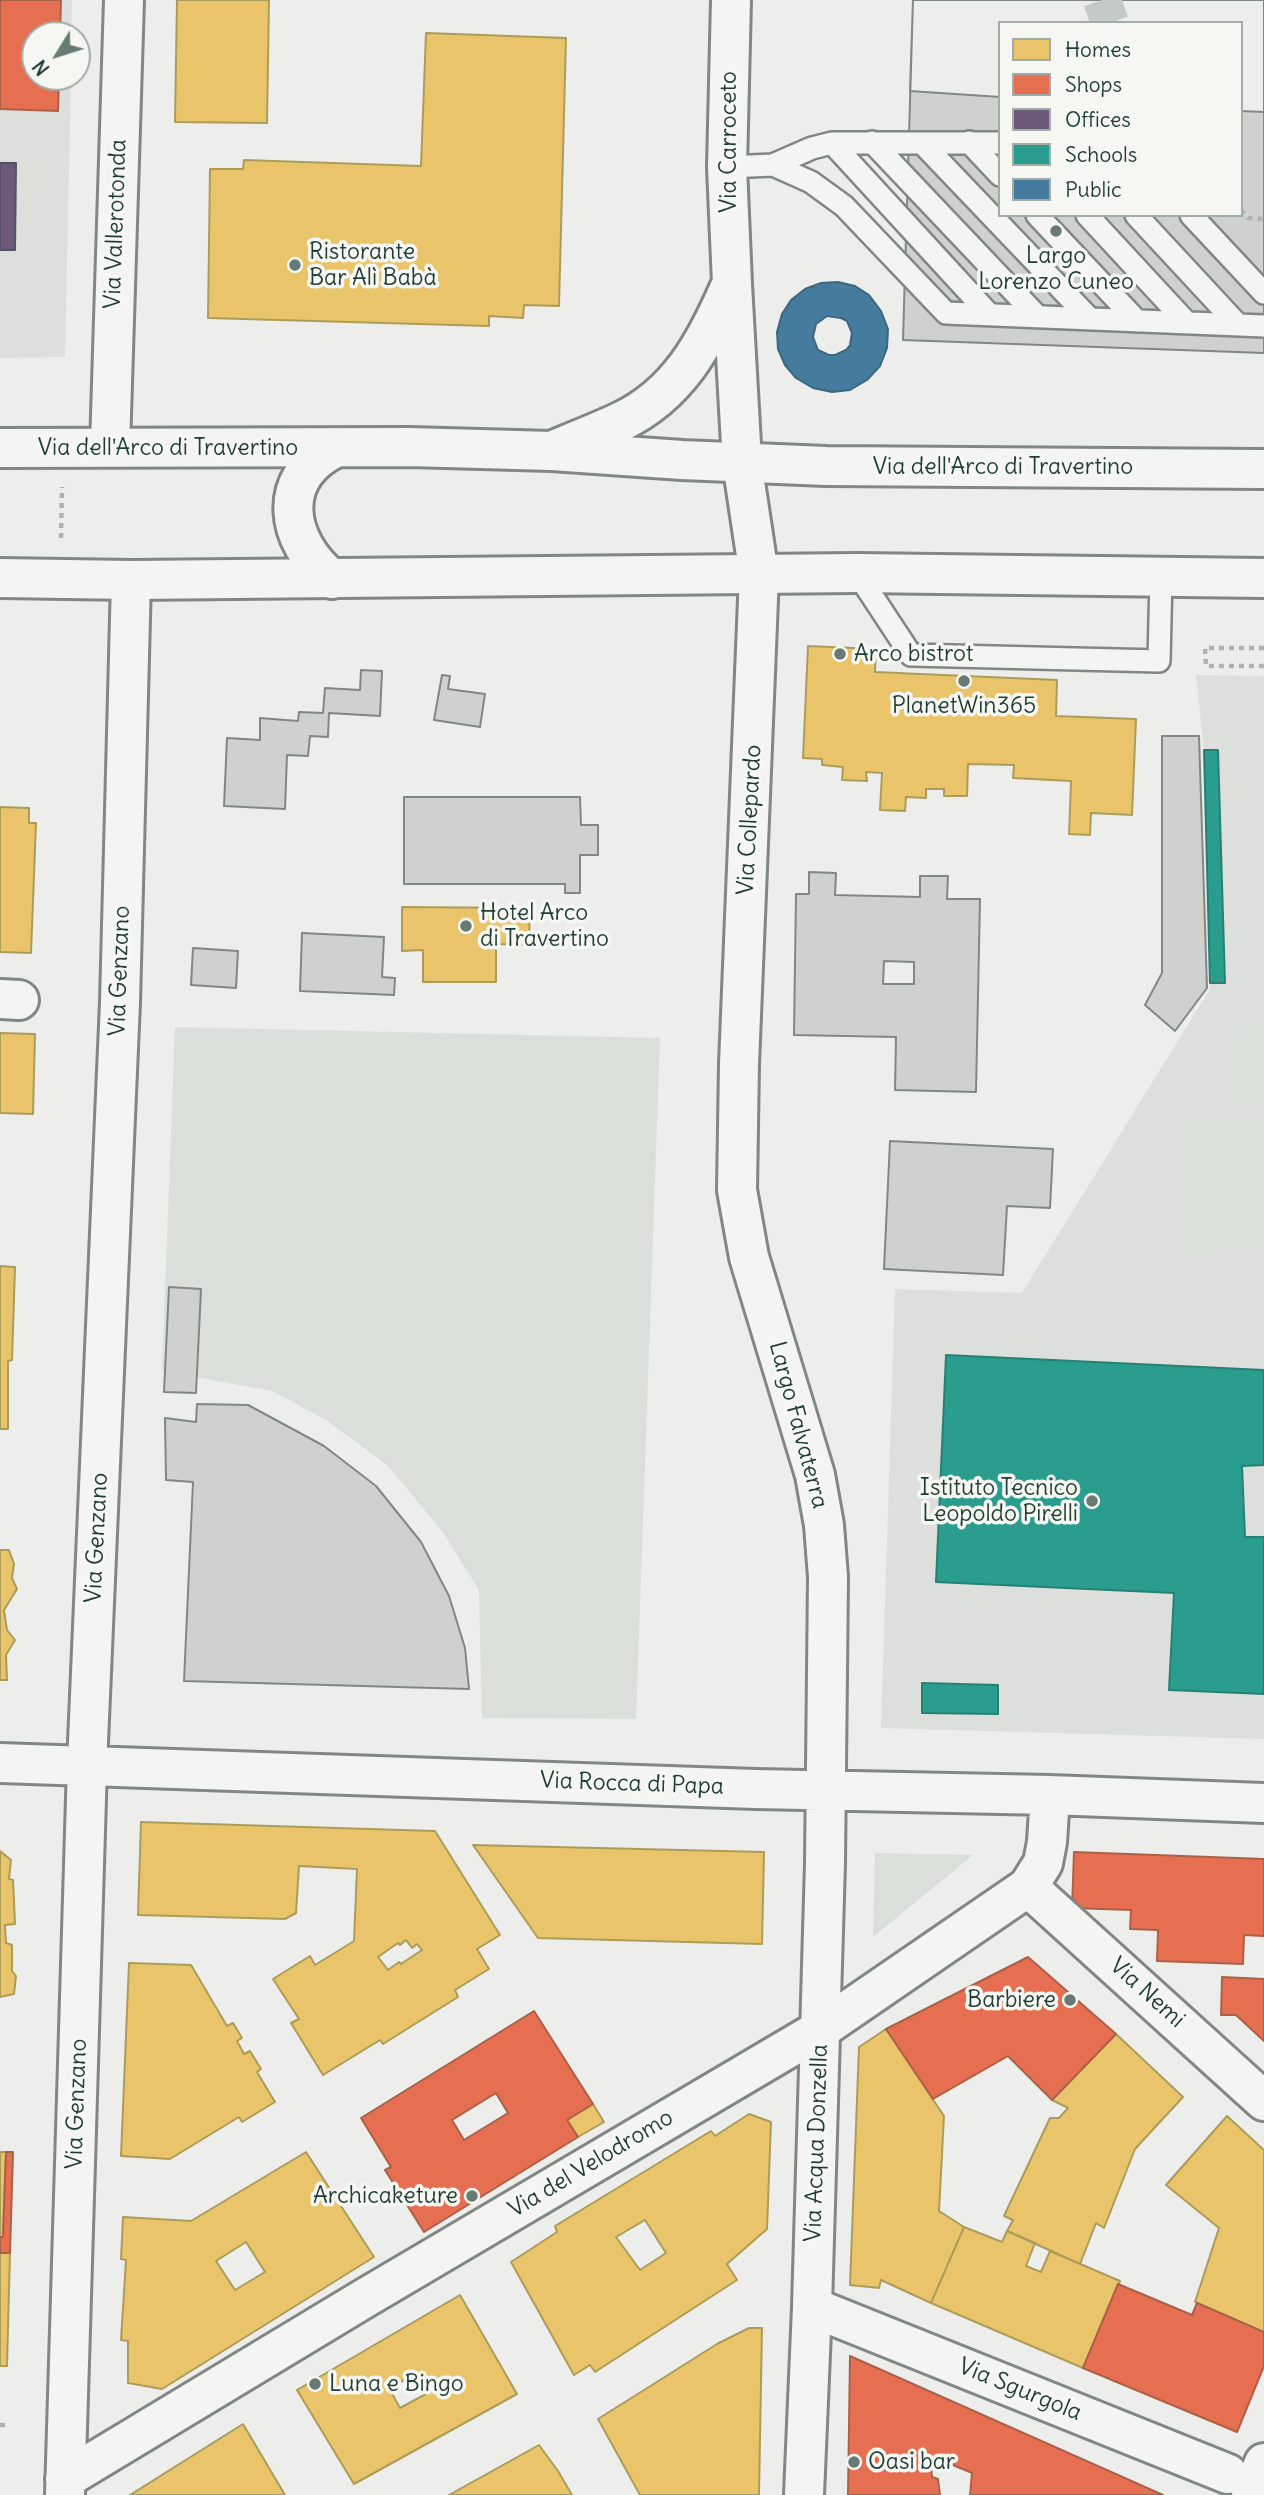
<!DOCTYPE html>
<meta charset="utf-8">
<style>
body{margin:0}
#map{position:relative;width:1264px;height:2495px;overflow:hidden;background:#edeeeb;font-family:Delius,sans-serif}
canvas{display:block}
.legend{position:absolute;left:998px;top:21px;width:245px;height:196px;box-sizing:border-box;background:#f6f6f2;border:2px solid #a0aca6;margin:0;padding:9px 12px;list-style:none;font-size:21px;color:#1f3d34}
.legend li{display:flex;align-items:center;gap:14px;height:35px}
.legend b{width:35px;border:2px solid #a0aca6}
.north{position:absolute;left:21px;top:21px;width:70px;height:70px;box-sizing:border-box;background:#f6f6f2;border:2px solid #a0aca6;border-radius:50%;rotate:232deg;font-size:19px;font-weight:700;line-height:28px;text-align:center;color:#1f3d34}
.north::after{content:'';display:block;margin:auto;width:24px;height:32px;background:#677b74;clip-path:polygon(50% 0,100% 100%,50% 72%,0 100%)}
</style>
<div id="map">
<canvas width="1264" height="2495"></canvas>
<ul class="legend">
<li><b style="height:19px;background:#e9c46a"></b>Homes</li>
<li><b style="height:19px;background:#e76f51"></b>Shops</li>
<li><b style="height:19px;background:#6d597a"></b>Offices</li>
<li><b style="height:19px;background:#2a9d8f"></b>Schools</li>
<li><b style="height:19px;background:#457b9d"></b>Public</li>
</ul>
<div class="north">N</div>
</div>
<script>
const g = document.querySelector('canvas').getContext('2d');
g.lineJoin = 'round';
function fillPath(path, color) { g.fillStyle = color; g.fill(path, 'evenodd'); }
function stroke(path, color, width, dash) { g.strokeStyle = color; g.lineWidth = width; g.lineCap = dash ? 'butt' : 'round'; g.setLineDash(dash || []); g.stroke(path); }
function drawText(font, color, halo, rows, align = 'center') {
  g.font = font + ' Delius,sans-serif'; g.lineWidth = 7; g.setLineDash([]); g.textBaseline = 'middle'; g.strokeStyle = halo; g.fillStyle = color; for (const [text, x, y, turn = 0] of rows) {
    g.save(); g.translate(x, y); g.rotate((+turn || 0) * Math.PI / 180); g.textAlign = isNaN(turn) ? turn : align; if (halo) g.strokeText(text, 0, 0); g.fillText(text, 0, 0); g.restore();
  }
}
const built = new Path2D(`
 M0,0H72L71,35H35V77H71L65,357L0,358Z
 M1196,675L1264,676V1739L881,1728L895,1289L1022,1293L1210,989L1204,750Z`);
const green = new Path2D(`
 M1235,1013L1264,1014V1114L1231,1113Z
 M175,1027L660,1038L636,1719L482,1718L479,1590L442,1531L387,1465L326,1420L272,1391L162,1371Z
 M1185,1117L1264,1120V1259L1181,1255Z
 M875,1853L973,1855L873,1937Z`);
const homes = new Path2D(`
 M177,0H269L267,123L175,122Z
 M426,33L566,38L559,306L524,305L523,318L489,316V326L208,318L210,169H243L244,160L421,166Z
 M808,646L876,649L875,672L1057,680L1056,716L1136,719L1132,815L1091,813L1090,835L1069,834L1071,781L1013,778L1014,765L968,764L967,796H944V789H926V798L906,797L905,811L880,810L882,773L866,772L867,781L842,780L843,767L822,765V759L803,758Z
 M0,807L29,808V823H36L31,953L0,952Z
 M402,907L530,908L529,945L496,944V982H423V950L402,951Z
 M0,1033L35,1034L33,1114L0,1113Z
 M0,1266L15,1267L12,1360L8,1361V1429H0Z
 M0,1550H9L14,1564L12,1578L17,1589L4,1610L7,1630L15,1640L6,1655L7,1680H0Z
 M141,1822L435,1831L500,1935L477,1949L489,1969L455,1990L458,1997L383,2044L380,2040L323,2075L291,2023L299,2019L273,1979L310,1956L315,1965L354,1941L357,1869L299,1866L296,1913L285,1919L138,1915ZM406,1940L412,1948L417,1944L422,1950L401,1964L399,1962L388,1970L378,1957L398,1943L400,1945Z
 M473,1845L764,1852L762,1944L538,1938Z
 M0,1851L11,1860L9,1879L13,1880L15,1924L5,1925L6,1943L12,1945V1971L16,1976L14,1994L0,1997Z
 M129,1963L191,1965L227,2026L233,2023L242,2038L237,2041L244,2054L250,2051L261,2069L257,2072L275,2102L242,2122L239,2117L170,2159L121,2156Z
 M886,2029L944,2116L939,2211L964,2227L931,2303L881,2280L879,2288L850,2285L859,2047Z
 M1116,2034L1183,2097L1135,2149L1104,2228L1096,2223L1080,2264L1007,2231L1013,2220L1004,2216L1050,2118H1059L1068,2108L1052,2100Z
 M593,2104L604,2122L578,2137L567,2120Z
 M749,2114L771,2122L767,2229L727,2264L737,2280L595,2372L590,2365L574,2375L511,2262L557,2232L555,2226L711,2131L715,2136ZM645,2220L666,2253L640,2270L616,2237Z
 M1227,2116L1264,2150V2332L1195,2302L1219,2228L1166,2185Z
 M0,2152H6L3,2237H0Z
 M306,2152L374,2257L162,2389L128,2383V2341L121,2340L126,2260L121,2259L123,2217L191,2221ZM246,2242L265,2272L235,2290L216,2261Z
 M964,2227L1002,2242L1007,2231L1035,2243L1026,2266L1041,2272L1050,2251L1120,2281L1083,2368L931,2303Z
 M0,2253H10L7,2366H0Z
 M460,2295L517,2394L354,2484L297,2390ZM416,2374L426,2394L400,2408L389,2388Z
 M749,2328H762L759,2495H640L598,2419L717,2344Z
 M243,2424L285,2495H130Z
 M539,2445L558,2471L572,2495H449Z`);
const shops = new Path2D(`
 M0,0H61L60,35H35V77H59L58,111L0,109Z
 M1074,1852L1264,1859V1936L1244,1935L1243,1964L1157,1961L1158,1930L1130,1929L1131,1910L1072,1908Z
 M1028,1957L1116,2034L1052,2100L1008,2056L933,2099L886,2029Z
 M1222,1977L1264,1979V2041L1236,2015H1221Z
 M534,2011L593,2104L567,2120L578,2137L424,2232L385,2170L391,2167L361,2118ZM496,2093L508,2113L464,2140L452,2120Z
 M6,2152H13L10,2253H0V2237H3Z
 M1118,2284L1192,2315L1197,2303L1264,2332V2366L1237,2432L1083,2368Z
 M850,2356L1163,2495H970L972,2473L953,2465H931L932,2477L938,2479L940,2495H848Z`);
const offices = new Path2D(`
 M0,163H16L15,250H0Z`);
const schools = new Path2D(`
 M1204,750H1218L1225,983H1210Z
 M946,1355L1264,1370V1465L1242,1466L1245,1537H1264V1694L1169,1690L1174,1593L936,1582Z
 M922,1683L998,1685V1714L922,1713Z`);
const public = new Path2D(`
 M838,282L855,286L869,295L881,311L888,329L887,348L880,366L867,380L850,390L832,392L813,388L796,378L785,365L778,349L777,332L782,314L791,300L805,289L821,283ZM827,316L841,318L847,321L852,333L850,345L846,350L835,355H829L818,350L813,337L816,324Z`);
const building = new Path2D(`
 M913,0H1264V353L903,340ZM1000,23H1241V215H1000Z
 M913,0H1264V112L1241,111V23H1000V97L910,91Z
 M361,670L382,671L380,716L329,713L328,737L310,736L308,756L287,755L285,809L224,806L227,738L260,740V718L298,721L299,712L323,713L325,688L360,690Z
 M442,675L450,676L448,689L485,694L480,727L434,720Z
 M1162,736H1199L1207,988L1175,1031L1145,1005L1162,973Z
 M404,797H580L581,825H598V855H580V893H565V884H404Z
 M809,872L836,873L835,895L920,897V876H948L947,899H980L976,1092L895,1090L896,1037L794,1035L796,894H809ZM884,961L914,962V984H883Z
 M302,933L384,937L382,977L395,978L394,995L300,991Z
 M193,948L238,951L236,988L191,985Z
 M890,1141L1053,1149L1050,1208L1007,1206L1003,1275L884,1269Z
 M169,1287L201,1289L196,1393L164,1392Z
 M197,1404L248,1405L324,1446L376,1486L421,1542L449,1596L465,1648L469,1689L184,1681L193,1482L166,1480L165,1418L196,1422Z`);
const streetTunnel = new Path2D(`
 M1102,0L1110,23`);
const path = new Path2D(`
 M1241,210L1248,218L1264,219
 M61,538L62,487
 M1264,648H1205L1206,666H1264
 M0,2425H7`);
const lane = new Path2D(`
 M872,142L1037,316
 M969,142L1000,175
 M832,143L989,314
 M922,143L1090,319
 M773,165L811,182L844,206L946,313L1264,326
 M727,167L773,165L812,148L832,143H1000
 M1037,215L1137,321
 M1087,215L1187,323
 M1136,215L1238,325
 M1191,215L1264,293
 M857,573L911,655L1159,661L1161,577`);
const street = new Path2D(`
 M731,0L727,167L732,284L742,462L759,575L739,1064L737,1190L749,1257L815,1475L824,1525L828,1577L825,1863L812,2307L804,2495
 M110,447L124,0
 M552,451C575,441 599,432 622,421C678,394 705,344 729,289
 M332,579C285,541 275,478 335,448
 M0,999L19,1000
 M0,1763L756,1789L1050,1795L1264,1803
 M1028,1887L1264,2101
 M812,2307L1228,2474
 M65,2479L365,2298L821,2029L1028,1887L1043,1863L1047,1842L1050,1795
 M65,2495L87,1765L120,1002L131,580
 M1251,2495L1264,2463`);
const secondary = new Path2D(`
 M0,448L409,447L552,451L682,460L826,466L1264,469
 M0,578L131,580L857,573L1264,578`);
const markers = [
 [1056,231,7,"#677b74"],
 [295,265,7,"#677b74"],
 [840,654,7,"#677b74"],
 [964,681,7,"#677b74"],
 [466,926,7,"#677b74"],
 [1092,1501,7,"#677b74"],
 [1070,2000,7,"#677b74"],
 [472,2196,7,"#677b74"],
 [315,2384,7,"#677b74"],
 [854,2462,7,"#677b74"]
];
const streetNames = [
 ["Via Carroceto",729,142,-90],
 ["Via Vallerotonda",116,224,-88],
 ["Via dell'Arco di Travertino",168,448],
 ["Via dell'Arco di Travertino",1003,467],
 ["Via Collepardo",750,820,-87],
 ["Via Genzano",120,971,-88],
 ["Largo Falvaterra",798,1425,75],
 ["Via Genzano",97,1538,-87],
 ["Via Rocca di Papa",632,1784,2],
 ["Via Nemi",1147,1993,42],
 ["Via Genzano",77,2104,-88],
 ["Via Acqua Donzella",817,2143,-88],
 ["Via del Velodromo",591,2164,-31],
 ["Via Sgurgola",1020,2390,22]
];
const poiNames = [
 ["Ristorante",309,252],
 ["Bar Alì Babà",309,278],
 ["Largo",1056,256,"center"],
 ["Lorenzo Cuneo",1056,282,"center"],
 ["Arco bistrot",854,654],
 ["PlanetWin365",964,706,"center"],
 ["Hotel Arco",480,913],
 ["di Travertino",480,939],
 ["Istituto Tecnico",1078,1488,"right"],
 ["Leopoldo Pirelli",1078,1514,"right"],
 ["Barbiere",1056,2000,"right"],
 ["Archicaketure",458,2196,"right"],
 ["Luna e Bingo",329,2384],
 ["Oasi bar",868,2462]
];
fillPath(built, '#dcdfdb');
fillPath(green, '#dadfda');
fillPath(homes, '#e9c46a');
stroke(homes, '#ac9c5a', 2);
fillPath(shops, '#e76f51');
stroke(shops, '#ab6048', 2);
fillPath(offices, '#6d597a');
stroke(offices, '#565165', 2);
fillPath(schools, '#2a9d8f');
stroke(schools, '#278074', 2);
fillPath(public, '#457b9d');
stroke(public, '#3a687e', 2);
fillPath(building, '#cfd1cf');
stroke(building, '#818784', 2);
stroke(streetTunnel, '#c4cbc6', 38, [38, 19]);
stroke(lane, '#818784', 26);
stroke(street, '#818784', 44);
stroke(secondary, '#818784', 44);
stroke(path, '#afb2b0', 4.5, [5, 5]);
stroke(lane, '#f4f4f2', 21);
stroke(street, '#f4f4f2', 38);
stroke(secondary, '#f4f4f2', 38);
for (const [x, y, r, color] of markers) { const dot = new Path2D(); dot.arc(x, y, r, 0, 2 * Math.PI); g.fillStyle = color; g.fill(dot); stroke(dot, '#f6f6f2', 2.5); }
drawText('23px', '#1f3d34', '#f6f6f2', streetNames);
drawText('23px', '#1f3d34', '#f6f6f2', poiNames, 'left');
</script>
